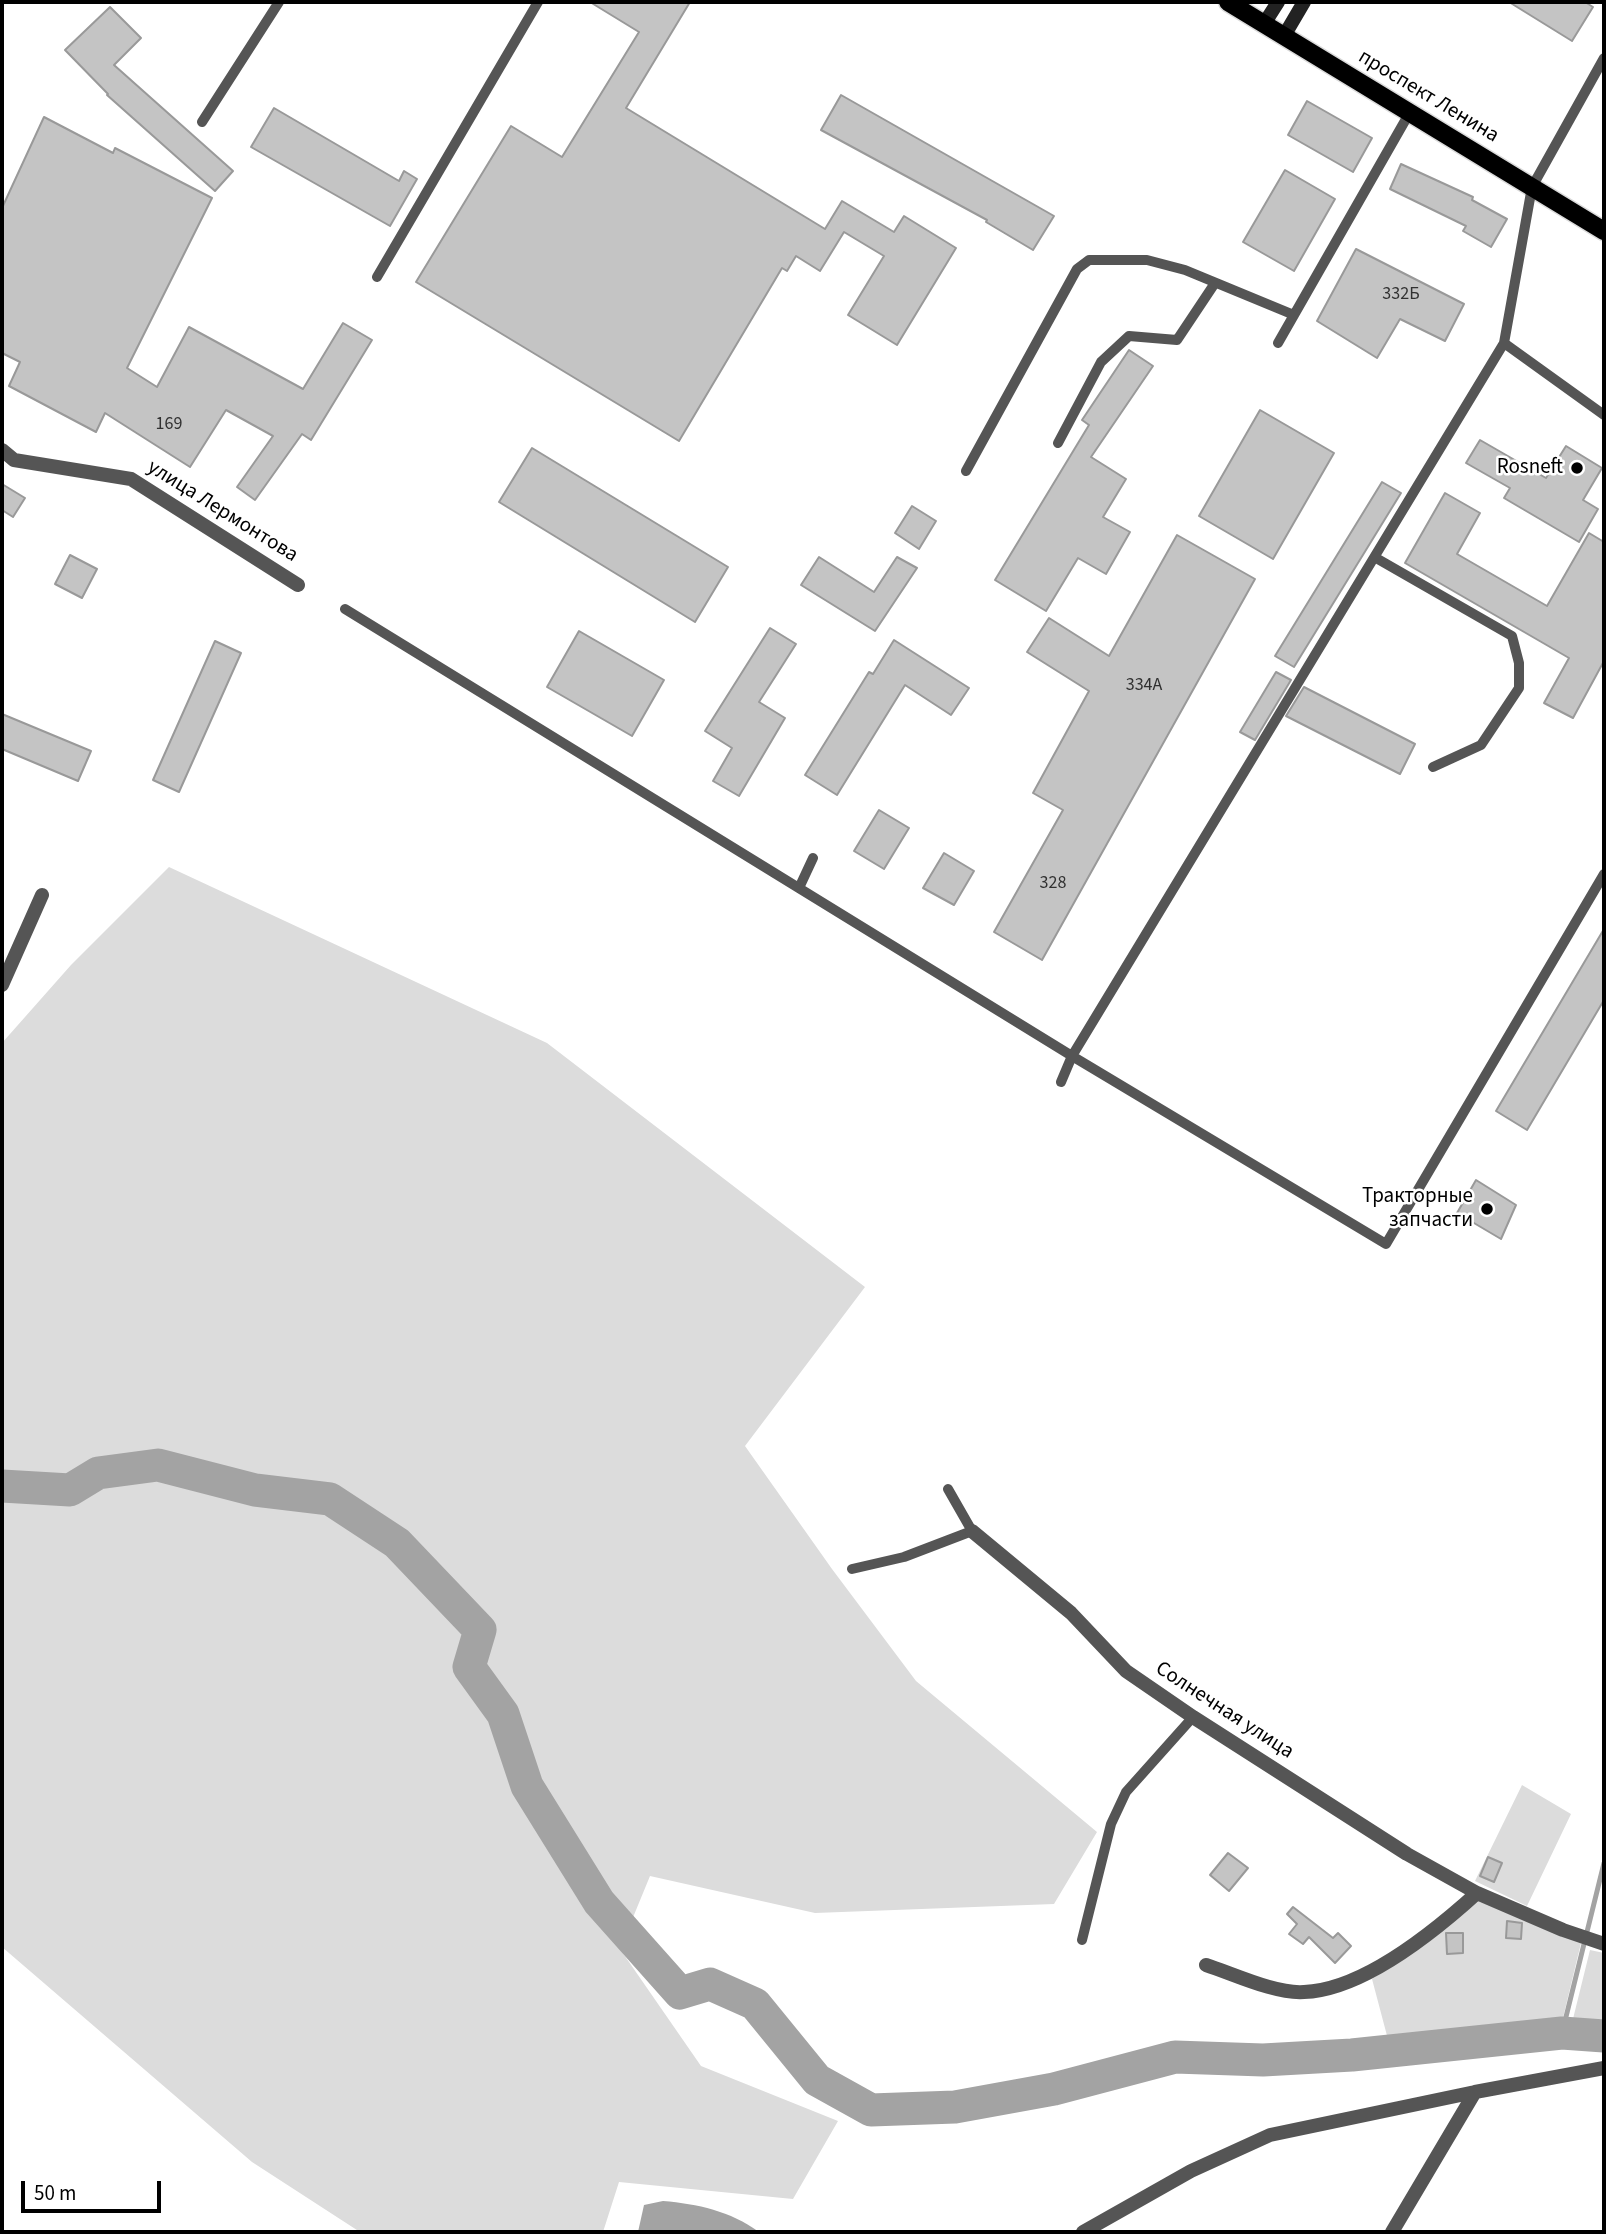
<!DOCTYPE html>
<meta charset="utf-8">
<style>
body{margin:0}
#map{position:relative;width:1606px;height:2234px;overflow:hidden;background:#fff;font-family:"Source Sans 3",sans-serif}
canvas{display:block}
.frame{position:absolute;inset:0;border:4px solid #000;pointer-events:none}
.scale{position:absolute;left:21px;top:2181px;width:140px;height:32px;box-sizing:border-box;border:4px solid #000;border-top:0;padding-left:9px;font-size:21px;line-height:24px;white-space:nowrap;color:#000;-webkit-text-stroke:5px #fff;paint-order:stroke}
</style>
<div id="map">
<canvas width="1606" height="2234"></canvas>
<div class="frame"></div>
<div class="scale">50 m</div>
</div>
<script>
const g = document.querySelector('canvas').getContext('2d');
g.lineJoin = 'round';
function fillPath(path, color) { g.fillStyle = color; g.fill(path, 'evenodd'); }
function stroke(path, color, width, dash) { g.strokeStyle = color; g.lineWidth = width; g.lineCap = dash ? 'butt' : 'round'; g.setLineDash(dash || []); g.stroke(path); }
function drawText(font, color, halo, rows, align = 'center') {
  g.font = font + ' "Source Sans 3",sans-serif'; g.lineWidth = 5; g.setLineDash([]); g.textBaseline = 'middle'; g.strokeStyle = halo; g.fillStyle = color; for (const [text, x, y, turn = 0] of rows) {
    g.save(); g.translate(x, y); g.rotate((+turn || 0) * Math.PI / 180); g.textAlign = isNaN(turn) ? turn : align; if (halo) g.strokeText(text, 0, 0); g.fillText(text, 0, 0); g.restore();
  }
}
const green = new Path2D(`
 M169,867L547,1043L865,1287L745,1446L832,1569L916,1681L1097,1832L1054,1904L815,1913L650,1876L620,1949L701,2066L838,2121L793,2199L619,2182L603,2232H360L252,2162L2,1947V1043L71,965Z
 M1522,1785L1571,1814L1527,1906L1475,1881Z
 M1479,1901L1581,1943L1560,2030L1390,2047L1372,1979L1441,1932Z
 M1590,1950L1604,1953V2027H1571Z`);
const water = new Path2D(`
 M663,2201C698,2204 730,2211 759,2232H638L644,2205Z`);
const stream = new Path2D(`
 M1562,2033L1604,1863`);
const river = new Path2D(`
 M2,1486L70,1490L98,1473L158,1465L255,1490L330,1499L397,1543L480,1630L469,1667L503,1714L527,1786L599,1902L680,1993L710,1984L755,2004L817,2080L871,2110L955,2107L1054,2089L1175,2057L1263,2060L1352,2055L1562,2033L1604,2036`);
const building = new Path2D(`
 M590,2H690L626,108L825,229L842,201L894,232L904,216L956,248L897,345L848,315L884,256L844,232L820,271L796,256L787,271L782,268L679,441L416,282L511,126L562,157L639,32Z
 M1509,2H1585L1593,7L1572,41Z
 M110,7L141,38L114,65L233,171L215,191L107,95L108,94L65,50Z
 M841,95L1054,216L1033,250L986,222L987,220L821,130Z
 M1307,101L1372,138L1353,172L1288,135Z
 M274,108L399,181L404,171L417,179L390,226L251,147Z
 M44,117L113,153L115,148L212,198L127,368L157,387L189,327L303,389L343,323L372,340L311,440L302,434L255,500L237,487L273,436L226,410L190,467L105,413L96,432L9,386L20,362L2,353V208Z
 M1401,164L1473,197L1472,200L1507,219L1491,247L1463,231L1466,226L1390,189Z
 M1285,170L1335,199L1294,271L1243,242Z
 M1356,249L1464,304L1445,341L1400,319L1377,358L1317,321Z
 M1129,350L1153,366L1091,457L1126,479L1103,517L1130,532L1106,574L1078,558L1046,611L995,580L1089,425L1082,420Z
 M1260,410L1334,453L1273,559L1199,516Z
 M1480,440L1546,478L1566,446L1602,468L1583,500L1598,509L1579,542L1504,498L1510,488L1466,463Z
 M532,448L728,567L695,622L499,502Z
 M1382,482L1401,493L1294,667L1275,656Z
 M2,484L25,498L13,517L2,510Z
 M1445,493L1480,513L1457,554L1547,606L1589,533L1604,542V661L1573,718L1544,703L1569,658L1405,563Z
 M912,506L936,521L919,549L895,533Z
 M1177,535L1255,579L1042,960L994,932L1063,810L1033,793L1089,691L1027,652L1049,618L1109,656Z
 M70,555L97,569L82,598L55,584Z
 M819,557L874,592L897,557L917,568L875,631L801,585Z
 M770,628L796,644L759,702L785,718L739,796L713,781L732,748L705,731Z
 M579,631L664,680L632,736L547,687Z
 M894,640L969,688L951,715L905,685L837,795L805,775L869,672L873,674Z
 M215,641L241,653L179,792L153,780Z
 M1276,672L1291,680L1255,740L1240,732Z
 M1304,687L1415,744L1400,774L1286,716Z
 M2,714L91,751L78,781L2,749Z
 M879,810L909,828L884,869L854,851Z
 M944,853L974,871L954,905L923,888Z
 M1604,929V1000L1527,1130L1496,1111Z
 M1476,1180L1516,1205L1501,1239L1457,1213Z
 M1228,1853L1248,1868L1229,1891L1210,1875Z
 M1488,1857L1502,1863L1494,1882L1480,1876Z
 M1293,1907L1333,1938L1338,1933L1351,1946L1335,1963L1309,1937L1303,1944L1289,1934L1297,1924L1287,1914Z
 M1507,1921L1522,1923L1521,1939L1506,1938Z
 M1446,1933H1463V1953L1447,1954Z`);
const lane = new Path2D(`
 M202,122L279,2
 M377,277L538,2
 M1278,343L1294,315
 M1504,343L1604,415
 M1058,443L1101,362L1129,336L1177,340L1215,283
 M966,471L1077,269L1089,260H1147L1185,270L1294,315L1410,112
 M1376,558L1512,636L1519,663V688L1481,745L1433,767
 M345,609L1072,1056L1386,1244L1604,874
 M799,888L813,858
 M1061,1082L1072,1056L1504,343L1532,187L1604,58
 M852,1569L904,1557L972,1531L948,1489
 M1082,1940L1111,1824L1126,1792L1193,1717`);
const street = new Path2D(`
 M2,450L14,460L131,479L298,585
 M2,985L42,895
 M972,1531L1071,1613L1126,1671L1193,1717L1407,1854L1477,1893L1563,1930L1604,1944
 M1206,1965C1234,1974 1275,1994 1304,1992C1363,1990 1435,1931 1477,1893
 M1083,2232L1191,2171L1270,2135L1475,2092
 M1392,2232L1475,2092L1604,2068`);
const secondary = new Path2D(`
 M1264,24L1278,2
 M1284,36L1304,2`);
const primary = new Path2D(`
 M1228,2L1604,231`);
const markers = [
 [1577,468,7,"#000"],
 [1487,1209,7,"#000"]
];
const numberNames = [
 ["332Б",1401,295],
 ["169",169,425],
 ["334А",1144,686],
 ["328",1053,884]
];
const streetNames = [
 ["проспект Ленина",1428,97,31],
 ["улица Лермонтова",222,512,32],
 ["Солнечная улица",1224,1711,33]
];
const poiNames = [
 ["Rosneft",1563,468],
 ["Тракторные",1473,1197],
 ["запчасти",1473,1221]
];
fillPath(green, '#dcdcdc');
fillPath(water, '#a3a3a3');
stroke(stream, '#a3a3a3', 5);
stroke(river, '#a3a3a3', 33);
fillPath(building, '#c4c4c4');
stroke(building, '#999', 2);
stroke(primary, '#dbdbdb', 21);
stroke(lane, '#555', 10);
stroke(street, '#555', 14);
stroke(secondary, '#222', 14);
stroke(primary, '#000', 18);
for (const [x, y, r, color] of markers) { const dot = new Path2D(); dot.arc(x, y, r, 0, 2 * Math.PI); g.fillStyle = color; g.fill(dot); stroke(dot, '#fff', 2.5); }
drawText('18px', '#313131', null, numberNames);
drawText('21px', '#000', '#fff', streetNames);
drawText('21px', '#000', '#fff', poiNames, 'right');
</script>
